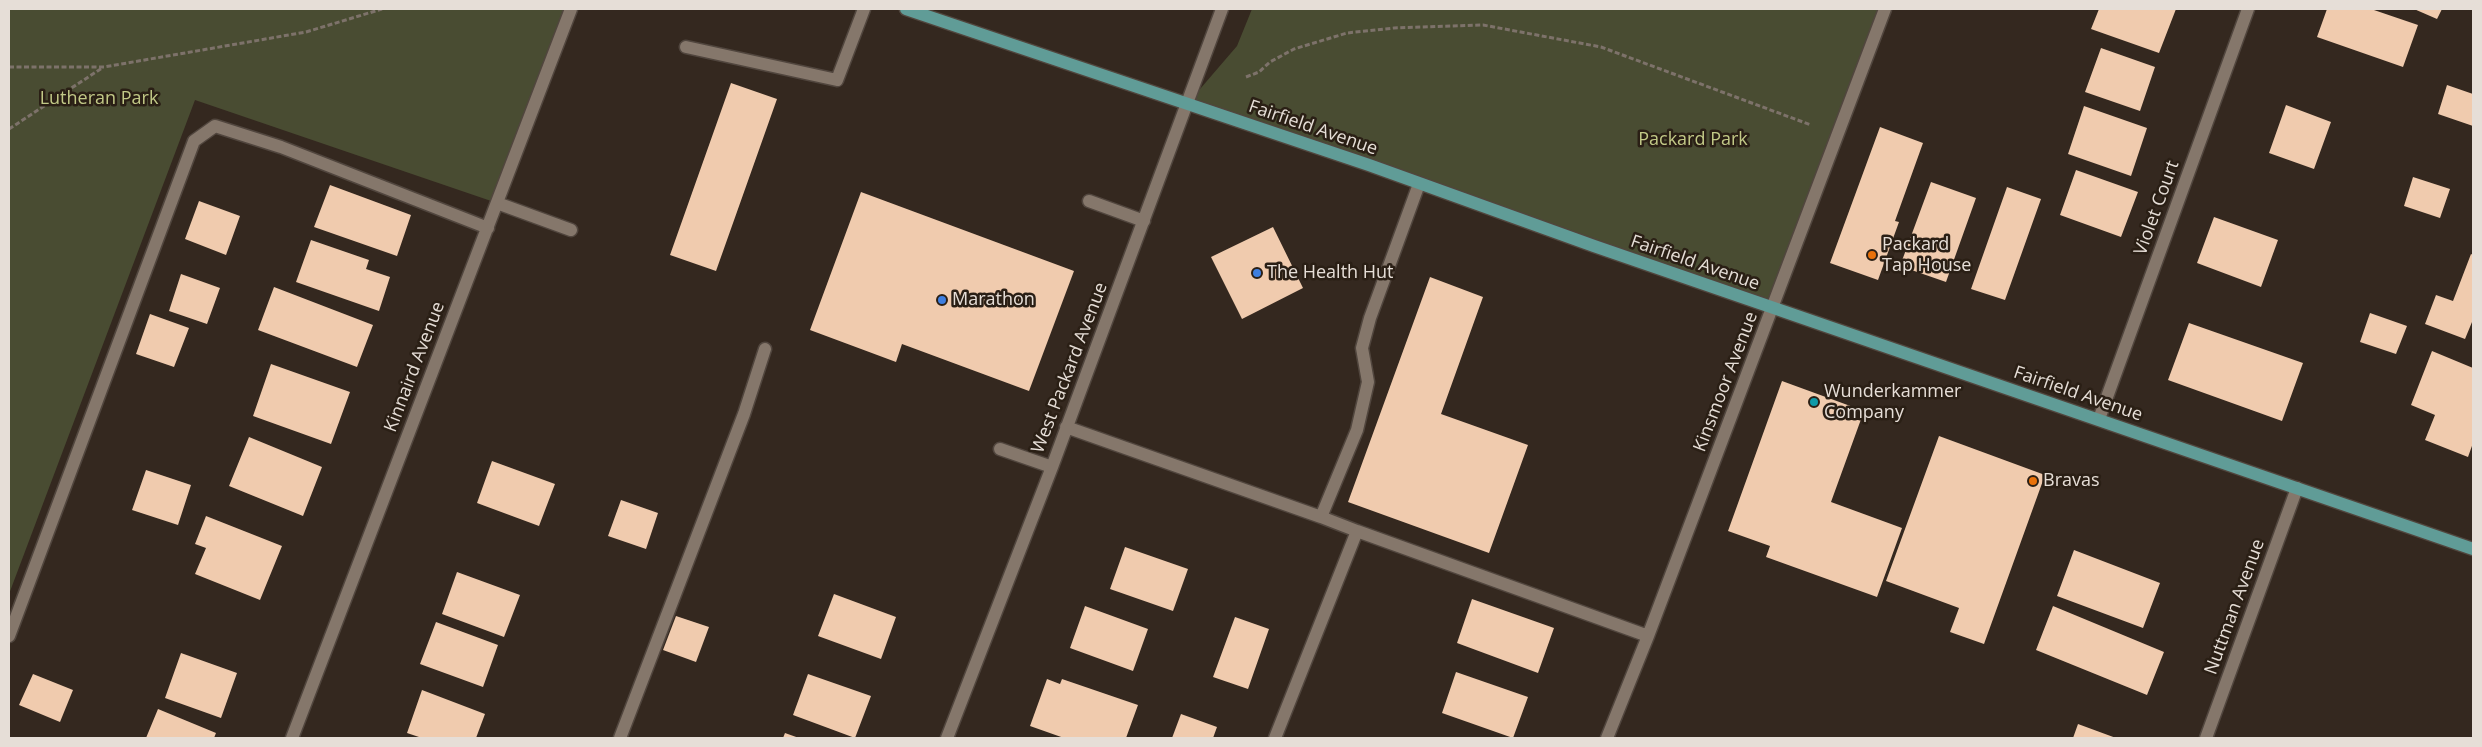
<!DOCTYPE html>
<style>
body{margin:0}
#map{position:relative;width:2482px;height:747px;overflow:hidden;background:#34281f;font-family:"Open Sans",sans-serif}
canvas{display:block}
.frame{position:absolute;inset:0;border:10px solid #e6ded7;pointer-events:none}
</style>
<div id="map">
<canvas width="2482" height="747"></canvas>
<div class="frame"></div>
</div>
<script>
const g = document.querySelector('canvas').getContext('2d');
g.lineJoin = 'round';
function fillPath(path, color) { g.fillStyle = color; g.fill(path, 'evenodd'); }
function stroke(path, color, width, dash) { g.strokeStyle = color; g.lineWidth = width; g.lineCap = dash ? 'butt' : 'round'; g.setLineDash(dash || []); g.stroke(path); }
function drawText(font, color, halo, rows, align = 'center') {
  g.font = font + ' "Open Sans",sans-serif'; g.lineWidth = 5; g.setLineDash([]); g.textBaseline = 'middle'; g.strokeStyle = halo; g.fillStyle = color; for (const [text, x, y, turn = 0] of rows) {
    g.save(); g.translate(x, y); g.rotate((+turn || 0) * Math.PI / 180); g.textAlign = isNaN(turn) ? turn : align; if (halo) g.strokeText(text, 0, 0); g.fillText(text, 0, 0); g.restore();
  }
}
const green = new Path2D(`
 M9,9H571L497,203L195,100L9,594Z
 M1252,9H1885L1772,308L1188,103L1237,46Z`);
const building = new Path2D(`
 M2099,9H2176L2159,53L2091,29Z
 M2327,9H2371L2418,25L2403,67L2317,37Z
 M2414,9H2442L2437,19Z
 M2101,48L2155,67L2140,111L2085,92Z
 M731,83L777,99L716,271L670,255Z
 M2447,85L2473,94V126L2438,114Z
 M2286,105L2331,122L2314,169L2269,153Z
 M2084,106L2147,128L2131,176L2068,154Z
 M1880,127L1923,143L1895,221L1899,222L1878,280L1830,263Z
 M2076,170L2138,192L2121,237L2060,215Z
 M2413,177L2450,189L2440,218L2404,206Z
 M1931,182L1976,198L1946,282L1900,266Z
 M330,185L411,215L397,256L314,227Z
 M2007,187L2041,199L2005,300L1971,289Z
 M861,192L1074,271L1029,391L902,344L896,362L810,330Z
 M199,201L240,216L226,255L185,239Z
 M2214,217L2278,240L2261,287L2197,263Z
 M1273,227L1303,288L1242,319L1211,257Z
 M311,240L369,260L366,269L390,277L379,311L296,282Z
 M2471,254L2473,255V322H2472L2465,339L2425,324L2436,295L2453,301Z
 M181,274L220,288L207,324L169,311Z
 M1430,277L1483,297L1441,414L1528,445L1489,553L1348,502Z
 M274,287L373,325L357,367L258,330Z
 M2370,313L2407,326L2396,354L2360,342Z
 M150,314L189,328L174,367L136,354Z
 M2189,323L2303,363L2282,421L2168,380Z
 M2432,351L2473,368V443L2468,457L2425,440L2435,415L2411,405Z
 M271,364L350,392L331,444L253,416Z
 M1782,381L1864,411L1831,502L1902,528L1877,597L1766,557L1770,546L1728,531Z
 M1939,436L2045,475L1984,644L1950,632L1959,608L1886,581Z
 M249,437L322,467L303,516L229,486Z
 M492,461L555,484L539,526L477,503Z
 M146,470L191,485L178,525L132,510Z
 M621,500L658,513L646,549L608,536Z
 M206,516L282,546L260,600L195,574L206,548L195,544Z
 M1125,547L1188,569L1173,611L1110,589Z
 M2074,550L2160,583L2143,628L2057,596Z
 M457,572L520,595L504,637L442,614Z
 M834,594L896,617L881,659L818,636Z
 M1472,599L1554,628L1538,673L1457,643Z
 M1085,606L1148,629L1133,671L1070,648Z
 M2053,606L2164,652L2147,695L2036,650Z
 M676,616L709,627L696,662L663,650Z
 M1235,617L1269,629L1248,689L1213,677Z
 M436,622L498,645L483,687L420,664Z
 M181,653L237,673L221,718L165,698Z
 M1456,672L1528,697L1513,738L1442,713Z
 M33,674L73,690L60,722L19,705Z
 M808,674L871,696L855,738L793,715Z
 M1047,679L1060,684L1062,679L1138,705L1126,738H1064L1030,726Z
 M422,690L485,714L476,738H422L407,733Z
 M158,709L216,733L214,738H146Z
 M1181,714L1217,727L1213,738H1172Z
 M2078,724L2116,738H2073Z
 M785,733L799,738H783Z`);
const path = new Path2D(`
 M9,67H104L306,32L382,9
 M1246,77L1259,72L1270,62L1294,49L1347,33L1394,28L1483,25L1601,47L1811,125
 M9,129L102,68`);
const minor = new Path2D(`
 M686,47L837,80L864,9
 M1089,201L1144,221
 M497,203L571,230
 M2099,419L2248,9
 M1066,427L1321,517
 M1000,449L1052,467
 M1357,531L1648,636
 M9,636L194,141L215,126L281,147L488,228
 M292,738L571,9
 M620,738L744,414L765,349
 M947,738L1052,467L1222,9
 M1275,738L1357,531L1321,517L1357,430L1368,382L1362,348L1370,318L1419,184
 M1607,738L1648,636L1885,9
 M2206,738L2297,488`);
const major = new Path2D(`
 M906,9L1369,165L1594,246L2473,549`);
const markers = [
 [1872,255,5,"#e8710a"],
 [1257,273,5,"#3f7fe0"],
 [942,300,5,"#3f7fe0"],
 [1814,402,5,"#0f9aa8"],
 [2033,481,5,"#e8710a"]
];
const parkNames = [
 ["Lutheran Park",99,99],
 ["Packard Park",1693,140]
];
const streetNames = [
 ["Fairfield Avenue",1313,128,19],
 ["Violet Court",2157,208,-70],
 ["Fairfield Avenue",1695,263,19],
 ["Kinnaird Avenue",415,367,-69],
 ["West Packard Avenue",1070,368,-69],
 ["Kinsmoor Avenue",1726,382,-69],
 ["Fairfield Avenue",2078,394,19],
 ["Nuttman Avenue",2235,607,-70]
];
const poiNames = [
 ["Packard",1882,245],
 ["Tap House",1882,266],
 ["The Health Hut",1267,273],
 ["Marathon",952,300],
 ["Wunderkammer",1824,392],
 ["Company",1824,413],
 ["Bravas",2043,481]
];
fillPath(green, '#494c32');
fillPath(building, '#f0cbae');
stroke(minor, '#51463e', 15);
stroke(major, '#51463e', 15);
stroke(path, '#7d726a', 3, [5, 2.5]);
stroke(minor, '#85776b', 12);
stroke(major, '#609c97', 12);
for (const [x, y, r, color] of markers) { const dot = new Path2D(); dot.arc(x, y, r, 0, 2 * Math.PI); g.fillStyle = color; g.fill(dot); stroke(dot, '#2a1f15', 2); }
drawText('18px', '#c2c987', '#2a1f15', parkNames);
drawText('18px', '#e6ded7', '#2a1f15', streetNames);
drawText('18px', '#e6ded7', '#2a1f15', poiNames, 'left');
</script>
